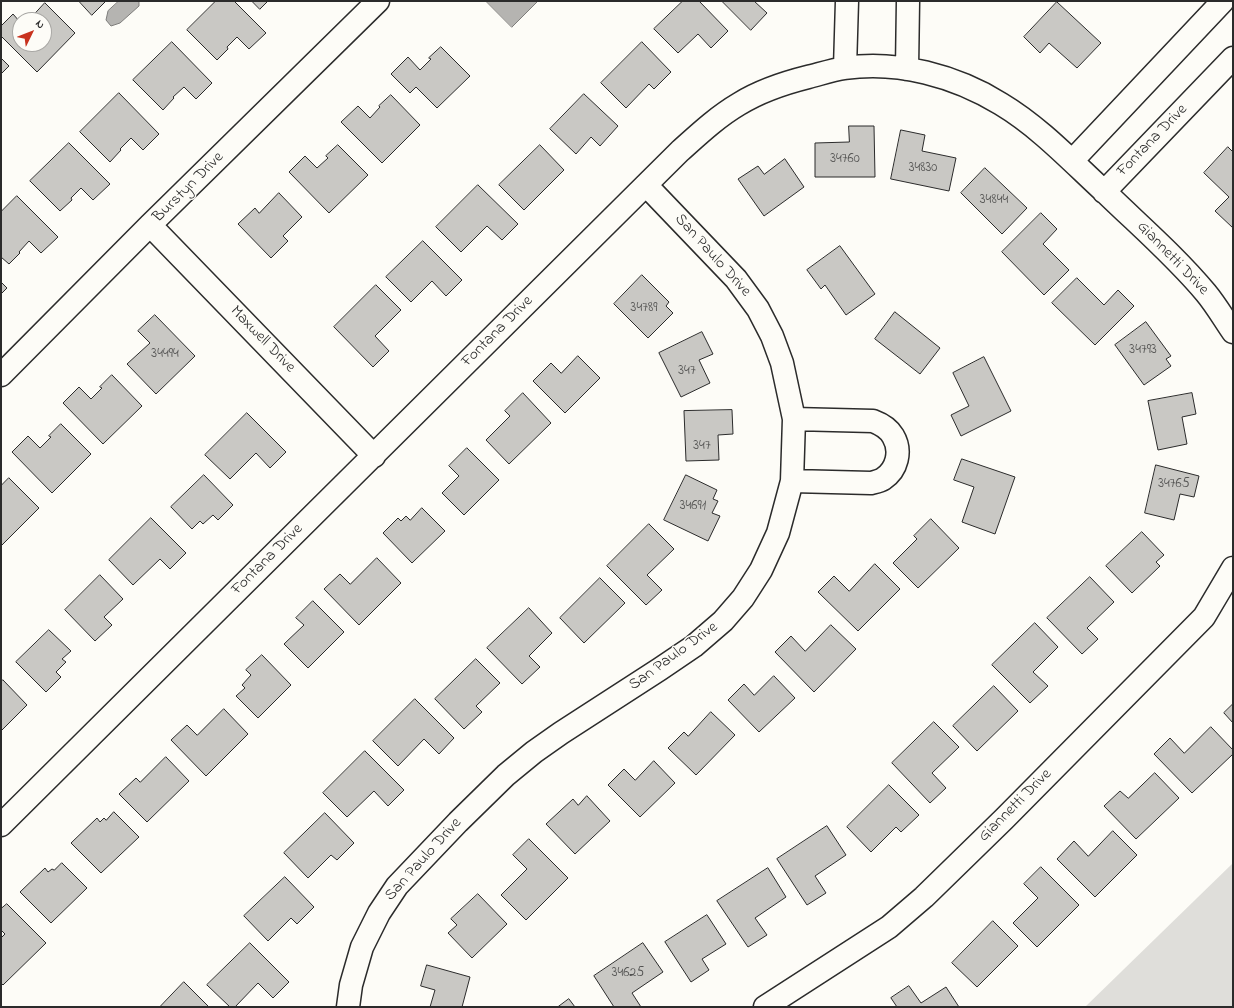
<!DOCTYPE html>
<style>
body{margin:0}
#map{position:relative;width:1234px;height:1008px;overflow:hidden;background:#fdfcf7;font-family:"Indie Flower",sans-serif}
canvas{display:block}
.frame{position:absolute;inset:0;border:2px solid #2b2b2b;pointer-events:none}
.north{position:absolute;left:12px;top:12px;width:40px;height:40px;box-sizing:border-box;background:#fdfcf7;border:1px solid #a9a8a5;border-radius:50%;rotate:47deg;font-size:11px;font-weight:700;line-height:16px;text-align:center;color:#2b2b2b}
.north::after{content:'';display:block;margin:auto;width:14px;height:18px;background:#c8321e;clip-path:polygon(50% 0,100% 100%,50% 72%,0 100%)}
</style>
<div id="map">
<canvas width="1234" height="1008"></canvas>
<div class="frame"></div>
<div class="north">N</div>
</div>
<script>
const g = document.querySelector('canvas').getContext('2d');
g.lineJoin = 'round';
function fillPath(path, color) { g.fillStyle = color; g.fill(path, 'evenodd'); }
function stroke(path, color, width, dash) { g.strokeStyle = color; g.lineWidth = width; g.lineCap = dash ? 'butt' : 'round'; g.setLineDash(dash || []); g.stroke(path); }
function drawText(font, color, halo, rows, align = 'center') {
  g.font = font + ' "Indie Flower",sans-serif'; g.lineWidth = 3; g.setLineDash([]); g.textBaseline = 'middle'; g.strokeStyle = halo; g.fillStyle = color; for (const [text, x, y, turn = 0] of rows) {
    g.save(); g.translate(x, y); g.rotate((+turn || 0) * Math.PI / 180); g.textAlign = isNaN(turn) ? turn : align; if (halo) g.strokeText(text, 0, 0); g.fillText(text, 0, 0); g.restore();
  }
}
const green = new Path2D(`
 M1233,863V1007H1085Z`);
const water = new Path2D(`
 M119,1H139V6L120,23L111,26L106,20L108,11Z
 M486,1H538L512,27Z`);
const building = new Path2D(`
 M79,1H106L92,15Z
 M216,1H234L266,33L249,49L237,37L227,47L228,49L217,60L187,30Z
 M252,1H268L260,9Z
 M683,1H699L728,31L711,48L698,34L678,53L654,29Z
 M722,1H754L767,13L751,30Z
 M1057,2L1101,43L1077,68L1049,43L1040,53L1024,37Z
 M45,3L75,33L37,72L1,36V26L13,14L20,22V44H44V20H31L35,16L34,15Z
 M172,42L212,83L196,99L184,87L173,97L174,98L163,110L133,80Z
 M642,42L671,72L654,89L649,84L626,108L601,83Z
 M441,47L470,76L437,108L416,87L410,93L391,74L408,57L420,70L431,59L429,58Z
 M1,58L9,66L1,74Z
 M119,93L159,134L143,150L131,138L120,149L121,150L110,162L80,132Z
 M584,94L618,126L600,146L591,137L576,154L550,129Z
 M391,95L420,125L382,163L341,122L358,106L370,118L380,107L379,106Z
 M849,126H874L875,177H815V143L849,142Z
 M901,130L925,135L922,151L956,158L949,191L891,179Z
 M69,143L110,184L93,200L81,188L71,198L72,200L60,211L30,181Z
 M338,145L368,175L329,213L289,172L305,156L317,168L328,158L326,156Z
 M540,145L564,170L524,210L499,185Z
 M1228,147L1233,152V228L1215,211L1229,197L1204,173Z
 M785,159L804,187L764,216L738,179L758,166L764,174Z
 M985,168L1027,208L1002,234L961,193Z
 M478,185L518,224L502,240L487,226L461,252L436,227Z
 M279,193L302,217L283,236L288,241L271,258L238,224L255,208L259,213Z
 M17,196L58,237L41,253L29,241L19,252L20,253L9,264L1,257V212Z
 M1041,213L1057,229L1043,244L1069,270L1044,295L1002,252Z
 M423,241L462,280L446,296L432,281L411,302L386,277Z
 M840,246L875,294L846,315L825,285L821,289L807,270Z
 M642,275L669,302L666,306L673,313L648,338L614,304Z
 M1077,278L1104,305L1118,290L1134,306L1095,345L1052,303Z
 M1,282L7,288L1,294Z
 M376,285L401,310L375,336L389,351L373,367L334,327Z
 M895,312L940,348L920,374L875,339Z
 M155,315L195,356L156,394L127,364L150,343L138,331Z
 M1146,322L1171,356L1166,359L1171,366L1144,385L1115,345Z
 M702,332L713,354L699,360L710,383L681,397L659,353Z
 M578,356L600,378L565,413L533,381L551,363L561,373Z
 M984,357L1011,411L961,436L951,415L969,406L953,373Z
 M112,375L142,406L103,444L63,403L79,387L91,399L102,388L100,387Z
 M523,393L551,423L509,464L486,440L510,416L505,411Z
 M1192,393L1196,414L1182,417L1187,444L1158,450L1148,401Z
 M732,410L733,434L718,435L719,460L686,461L684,411Z
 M247,413L286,452L270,468L256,453L230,479L205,455Z
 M61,424L91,454L52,493L12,452L28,436L40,448L51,437L49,436Z
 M467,448L499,480L464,515L442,493L459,476L449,466Z
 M962,459L1015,477L995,534L962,522L974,487L954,480Z
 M1156,465L1199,476L1194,497L1180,494L1174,520L1145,513Z
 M204,475L233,505L218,520L213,515L203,524L200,521L192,529L171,507Z
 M686,475L717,490L713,499L718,501L712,513L720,516L708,541L664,520Z
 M9,478L39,508L1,546V486Z
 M422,508L445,531L412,563L383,533L398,518L401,521L406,516L410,520Z
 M151,518L186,553L170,569L160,559L133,585L109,560Z
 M931,519L959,548L918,588L893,563L917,539L914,536Z
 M649,524L674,549L647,575L662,590L646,605L607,566Z
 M1142,532L1164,555L1156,562L1160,566L1132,593L1106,566Z
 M377,558L401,583L359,625L324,589L340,574L350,584Z
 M875,564L900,589L858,631L818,592L834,576L849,591Z
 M100,575L123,599L104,617L112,625L95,641L65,610Z
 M1090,577L1114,602L1087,628L1098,639L1082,654L1047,618Z
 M600,578L625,603L584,643L560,618Z
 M313,601L344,632L308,668L284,644L304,625L296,618Z
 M529,608L552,633L529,656L540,667L522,684L487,648Z
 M1035,623L1058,647L1033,672L1048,686L1030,703L992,665Z
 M831,625L856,649L814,692L775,652L791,636L805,651Z
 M49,630L71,651L62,659L66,662L56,672L61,677L46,692L16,662Z
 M262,655L291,685L258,718L236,696L245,688L242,685L251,675L246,670Z
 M476,659L500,683L476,706L482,712L464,729L435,699Z
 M774,676L795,698L759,732L728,700L744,684L754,695Z
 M3,680L27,705L1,731V682Z
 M994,686L1018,711L977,751L953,726Z
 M415,699L454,738L439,754L424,739L398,766L373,741Z
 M1233,704V723L1224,713Z
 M224,709L248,734L206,776L171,740L187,725L197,735Z
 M711,712L735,735L696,775L668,748L684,732L688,736Z
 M934,722L959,747L932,773L946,788L930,803L892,763Z
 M1211,727L1233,750V754L1192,793L1154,754L1170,738L1184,753Z
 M365,751L404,790L388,806L374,791L347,817L323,793Z
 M166,757L189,781L147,822L119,794L136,778L140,782Z
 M654,761L675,783L640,817L608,785L624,769L635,780Z
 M1155,773L1179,798L1136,839L1104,806L1120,791L1128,798Z
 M889,785L919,815L901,832L896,827L871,852L847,827Z
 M587,796L610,821L575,854L546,824L573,799L578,805Z
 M114,812L139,837L101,873L71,843L97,818L100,822L104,818L106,820Z
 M325,813L354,843L337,860L331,855L308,878L284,853Z
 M827,826L846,855L815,876L826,893L807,905L777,859Z
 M1113,831L1137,855L1095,897L1057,859L1074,841L1088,856Z
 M529,839L568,878L526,920L501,895L527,869L513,855Z
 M62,863L87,888L51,923L20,892L45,868L48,872L52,869L54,870Z
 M1041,867L1079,905L1037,947L1013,923L1038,898L1024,884Z
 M768,868L786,897L755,918L767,935L748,947L717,901Z
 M285,877L314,907L297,924L291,918L268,941L244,916Z
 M478,894L507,924L472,958L448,933L457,925L451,919Z
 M7,904L46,943L3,985L1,983V938L5,934L1,930V909Z
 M707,915L726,944L702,959L709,970L691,982L665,942Z
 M993,921L1018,946L977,987L952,963Z
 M250,943L289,982L273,998L258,983L235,1007H230L207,985Z
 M643,943L663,972L632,993L641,1007H614L594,976Z
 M427,965L470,977L462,1007H430L435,990L421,986Z
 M184,982L209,1007H160Z
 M909,986L921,1003L946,987L959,1007H897L891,998Z
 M569,999L575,1007H558Z`);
const minor = new Path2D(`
 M845,68L847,1
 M907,69L908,1
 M1072,161L1223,1
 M1104,192L1233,58
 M150,225L374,456
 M1,375L150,225L378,1
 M792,481L871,483C875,482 880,481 883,479C897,470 902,451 893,436C889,429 881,424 873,421L794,419
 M1,825L680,151C699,134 717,117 739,104C760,91 784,83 808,77C820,74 832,70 845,68C897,60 956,76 1001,104C1041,128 1073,163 1107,194C1140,226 1176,257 1206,293C1216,305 1224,319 1233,332
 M348,1007L351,985L362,947L379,913L397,886L458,822L506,775L534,752L561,733L660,669L694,646L723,621L743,598L761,570L778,533L792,481L794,419L782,363L772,336L758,309L736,279L646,185
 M765,1007L889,927L924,897L1004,819L1204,617L1233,568`);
const numberNames = [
 ["34760",845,160],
 ["34830",923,169],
 ["34844",994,201],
 ["34789",644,309],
 ["34793",1143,351],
 ["34494",165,355],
 ["347",687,372],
 ["347",702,447],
 ["34765",1174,485],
 ["34691",693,507],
 ["34625",628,974]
];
const streetNames = [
 ["Fontana Drive",1153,141,-46],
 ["Burstyn Drive",189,188,-45],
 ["San Paulo Drive",712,256,48],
 ["Giannetti Drive",1172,259,46],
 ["Fontana Drive",498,332,-45],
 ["Maxwell Drive",262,340,46],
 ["Fontana Drive",268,560,-45],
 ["San Paulo Drive",674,657,-36],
 ["Giannetti Drive",1016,806,-45],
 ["San Paulo Drive",424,860,-48]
];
fillPath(green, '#dfdeda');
fillPath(water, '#b5b4b1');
stroke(water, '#7e7d7b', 1);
fillPath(building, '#c9c8c4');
stroke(building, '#2b2b2b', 1);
stroke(minor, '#2b2b2b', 25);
stroke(minor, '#fdfcf7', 22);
drawText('14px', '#525251', null, numberNames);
drawText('16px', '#2b2b2b', '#fdfcf7', streetNames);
</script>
